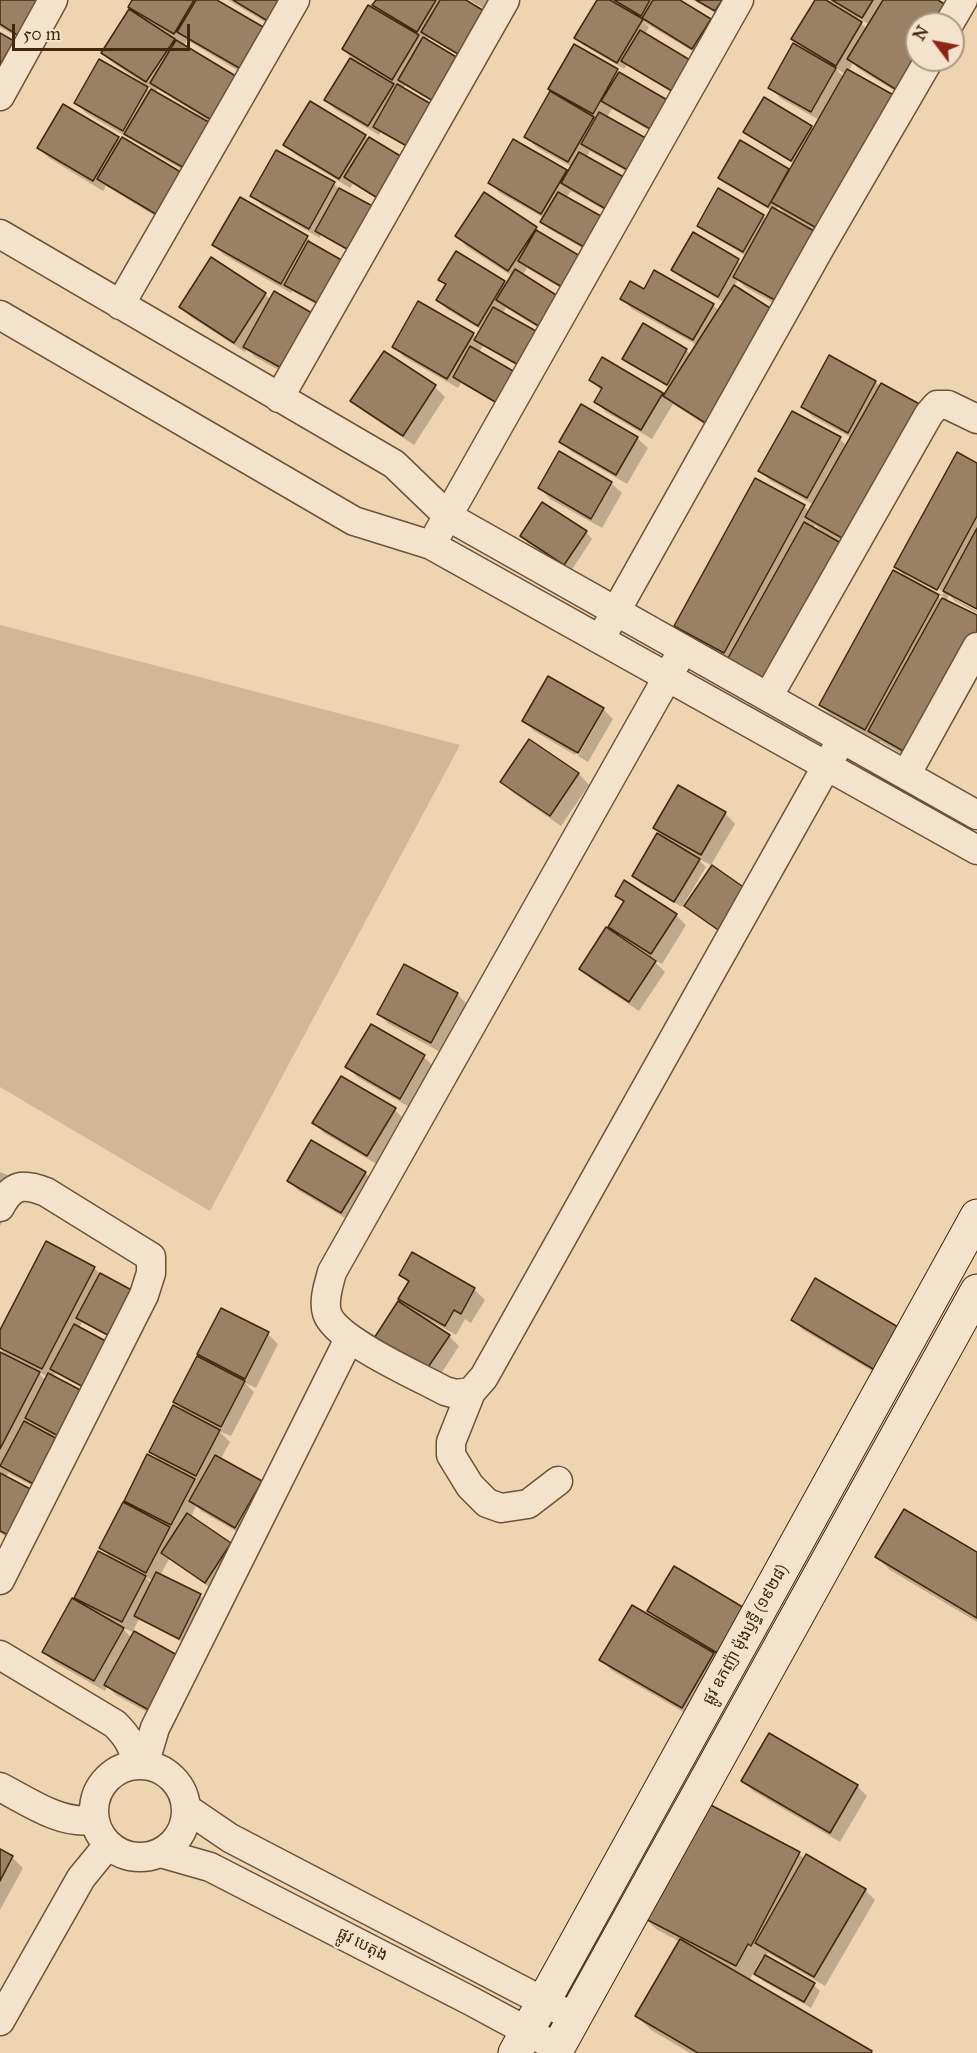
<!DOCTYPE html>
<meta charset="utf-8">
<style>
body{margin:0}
#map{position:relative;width:977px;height:2053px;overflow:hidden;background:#eed4b1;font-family:"IM FELL Great Primer",serif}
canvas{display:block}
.north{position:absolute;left:905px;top:12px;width:60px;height:60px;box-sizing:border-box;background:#f4e3cc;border:2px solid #ac9880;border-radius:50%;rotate:302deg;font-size:16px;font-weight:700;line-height:24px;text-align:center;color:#41270e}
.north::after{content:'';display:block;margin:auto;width:21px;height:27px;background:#8f2418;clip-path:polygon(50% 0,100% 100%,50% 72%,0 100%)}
.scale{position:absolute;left:12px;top:24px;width:178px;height:27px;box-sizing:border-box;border:3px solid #41270e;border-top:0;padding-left:8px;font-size:18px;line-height:21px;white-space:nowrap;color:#41270e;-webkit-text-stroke:4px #f4e3cc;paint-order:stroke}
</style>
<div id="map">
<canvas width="977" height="2053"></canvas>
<div class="north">N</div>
<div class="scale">50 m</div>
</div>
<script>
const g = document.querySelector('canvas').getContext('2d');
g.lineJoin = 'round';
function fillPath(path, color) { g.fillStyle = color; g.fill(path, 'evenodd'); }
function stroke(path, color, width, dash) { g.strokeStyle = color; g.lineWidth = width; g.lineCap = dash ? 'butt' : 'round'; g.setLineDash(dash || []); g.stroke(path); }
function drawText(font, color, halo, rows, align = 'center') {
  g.font = font + ' "IM FELL Great Primer","Noto Sans Khmer",serif'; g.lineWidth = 5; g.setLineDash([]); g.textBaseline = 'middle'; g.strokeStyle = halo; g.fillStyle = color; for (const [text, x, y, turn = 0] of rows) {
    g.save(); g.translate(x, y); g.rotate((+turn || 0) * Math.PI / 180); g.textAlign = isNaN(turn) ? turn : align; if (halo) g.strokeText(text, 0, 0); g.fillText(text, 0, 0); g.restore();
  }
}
const green = new Path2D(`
 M0,625L460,745L210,1211L0,1087Z`);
const shadow = new Path2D(`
 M0,0L30,45L0,27Z
 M134,0H214L257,82L187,40L184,45L243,82L203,182L86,113L76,103L144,86L151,92L152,89L113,63L102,53L131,9L129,7ZM158,89L207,120L205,122L155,93Z
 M228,0H301L282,32Z
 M377,0H463L471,63L429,38L427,41L446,109L405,85L403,90L419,152L381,130L379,135L336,110L326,100L352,58L343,49L385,16L374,5Z
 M469,0H520L507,22Z
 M598,0H677L710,20L716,27L699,55L642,21L649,27L645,34L679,97L627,65L624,69L583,45L576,38Z
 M693,0H732L722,17Z
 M817,0H823L833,5L828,0H935L953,24H917L911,101L859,69L853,63L849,71L896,98L792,313L745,287L738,280L734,286L721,435L673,404L652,439L606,412L596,402L602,391L591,380L603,359L664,397L670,388L630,365L624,359L686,350L691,355L697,345L632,309L622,299L644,291L713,305L719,311L725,303L679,276L673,270L693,234L742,264L746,256L706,232L699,226L763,216L767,219L772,211L726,184L720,178L740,142L790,172L794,164L752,138L745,132L765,99L814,130L819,120L780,98L770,87L806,51L793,38ZM858,18L870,25L867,29L857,19ZM837,69L845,74L844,77L837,70ZM778,207L789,218L775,211Z
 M574,46L617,71L623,76L659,136L612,109L607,117L640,179L590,151L586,158L618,218L571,191L566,198L598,257L549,229L542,222L544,218L500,193L490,183L566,171L568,173L572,167L536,147L526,136L558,96L550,88Z
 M365,136L369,140L390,206L353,184L350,188L296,155L285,144Z
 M118,138L121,141L175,228L106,186L103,191L49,158L39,148Z
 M334,184L341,190L361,258L321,235L320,238L263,206L252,196Z
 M536,228L545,237L574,296L527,268L522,276L552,336L506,308L502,314L531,374L483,346L479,352L509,411L461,383L458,388L404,357L393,346L473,334L477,339L482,330L448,310L438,300L446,286L440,280L456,253L507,285L512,276L467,247L457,236Z
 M307,237L317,248L328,311L292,291L291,293L224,255L214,245Z
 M265,294L271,300L297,380L255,357L247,349L245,352L191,317L181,307Z
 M875,382L881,387L924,409L780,691L689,639L676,626L804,506L810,512L814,505L771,481L760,471L840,439L847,446L852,438L813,417L803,407ZM815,525L824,534L813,529Z
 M435,387L445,397L414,445L363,411L352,401Z
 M637,438L648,448L627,484L572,452L561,441Z
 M560,453L611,483L622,493L602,528L550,499L540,488Z
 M977,464V608L955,596V599L977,611V613L955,601L949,595L946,601L977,617L926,769L880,741L879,743L834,718L821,705L909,580L896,567ZM906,572L944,592L942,595L906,575ZM936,593L944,597L942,600L935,594Z
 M586,532L592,539L571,571L528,543L522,536Z
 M603,709L575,755L534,731L524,721Z
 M604,710L613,719L588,762L578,756Z
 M529,741L579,774L589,785L561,826L512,792L502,782Z
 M725,813L735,824L711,865L696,857L706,867L682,907L640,883L634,876L666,839L655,828Z
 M712,867L729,938L686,906Z
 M616,895L676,915L686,925L662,964L652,959L665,972L639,1011L591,979L581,968L618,935L609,927L625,903Z
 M404,966L457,994L468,1005L442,1053L389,1024L378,1014Z
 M424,1057L434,1067L411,1108L357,1077L347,1066Z
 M395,1110L405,1120L378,1165L324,1133L314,1123Z
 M0,1172L10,1176L20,1187L0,1226Z
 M365,1173L375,1183L352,1222L299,1191L288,1181Z
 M46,1243L94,1268L102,1276L122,1344L82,1322L79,1328L96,1395L56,1373L53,1377L87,1395L46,1493L8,1473L6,1478L19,1543L0,1533V1353L8,1357L0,1349V1333ZM37,1371L48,1377L46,1381Z
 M413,1254L474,1289L485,1300L471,1323L465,1319L456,1335L431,1321L430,1323L449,1336L459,1346L433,1386L410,1309L400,1299L409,1283L401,1275Z
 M816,1280L889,1381L803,1330L793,1319Z
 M268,1334L278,1344L256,1388L245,1383L254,1392L231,1436L219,1431L230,1442L220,1460L261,1483L271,1493L246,1537L201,1511L196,1506L191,1517L231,1544L241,1554L216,1592L169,1559L160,1576L200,1596L207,1602L186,1644L139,1619L133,1631L185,1661L167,1723L116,1695L107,1686L105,1691L54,1662L44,1652L84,1606L76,1597L112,1559L101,1548L133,1508L125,1500L161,1462L150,1451L186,1413L175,1402L207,1362L199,1354ZM144,1576L153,1581L152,1584ZM121,1627L135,1633L132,1638Z
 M977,1554V1622L890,1570L877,1557Z
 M674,1568L730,1663L714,1655L723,1665L692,1717L611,1670L601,1659L659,1621L649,1611Z
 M743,1781L857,1786L867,1796L840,1842L753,1791Z
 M0,1851L12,1857L23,1868L0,1910Z
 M799,1854L805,1859L865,1890L875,1900L825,1986L768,1953L765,1957L814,1985L820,1991L811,2008L763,1981L756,1974L765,1959L762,1957L749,1981L872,2053H690L651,2030L637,2016L680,1942L656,1929L642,1915Z`);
const building = new Path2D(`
 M0,0H40L19,36L0,24Z
 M132,0H194L174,34L128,7Z
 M196,0H217L270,31L246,72L177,32Z
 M233,0H284L271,23Z
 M376,0H436L417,32L372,5Z
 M440,0H466L489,14L463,57L421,32Z
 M597,0H610L643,19L617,63L574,38Z
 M614,0H650L641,16Z
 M653,0H680L711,19L692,49L642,18Z
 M696,0H722L715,11Z
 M815,0H826L862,22L836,66L791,39Z
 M832,0H873L862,18Z
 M883,0H938L951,8L941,24H917V60L900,92L847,59Z
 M368,5L419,35L392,80L342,49Z
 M129,9L175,39L146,82L101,53Z
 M640,30L690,60L672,91L621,61Z
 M0,33L14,41L0,65Z
 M423,37L463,61L438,104L398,80Z
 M176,40L244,81L218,124L150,83Z
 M793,43L836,68L811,112L768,88Z
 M574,44L618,69L593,114L548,89Z
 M350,58L394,84L368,126L324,100Z
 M99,59L148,87L123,131L74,103Z
 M847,69L897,97L820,230L771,202Z
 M619,72L669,101L652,130L601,101Z
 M397,84L436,107L412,149L373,127Z
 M151,89L219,128L193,173L124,134Z
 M550,91L594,117L568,162L524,137Z
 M764,97L812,126L791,161L743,132Z
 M310,101L366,135L339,179L283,145Z
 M63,104L119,137L93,181L37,148Z
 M599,112L651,141L633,173L581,144Z
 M122,137L189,177L164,219L97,179Z
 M369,137L407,160L382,201L344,177Z
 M513,139L567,170L541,214L488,183Z
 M740,140L789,169L768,207L718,178Z
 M276,150L335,182L309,229L250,196Z
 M579,152L629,180L611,212L561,183Z
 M339,188L378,209L354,253L315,231Z
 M718,188L764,215L743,252L697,226Z
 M484,192L537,227L508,271L455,236Z
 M558,192L608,220L591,251L540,222Z
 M240,197L308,236L281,284L212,245Z
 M772,207L821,235L782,304L733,277Z
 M536,230L585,259L567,290L518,261Z
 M693,232L739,259L718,297L671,270Z
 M308,241L345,262L321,305L284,285Z
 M456,251L505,281L478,326L436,300L446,284L438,280Z
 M211,257L266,293L234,343L179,307Z
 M515,269L564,300L545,330L496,300Z
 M654,270L714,304L693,340L620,299L630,281L644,289Z
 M734,285L781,315L710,426L663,396Z
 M274,291L317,316L287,371L243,347Z
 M418,301L474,333L447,379L392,347Z
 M493,307L543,335L524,368L474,340Z
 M643,323L687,349L667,385L622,359Z
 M470,346L520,375L502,406L453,377Z
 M384,351L436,385L403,436L350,401Z
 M829,355L876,381L848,433L801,407Z
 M602,357L663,393L641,430L594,402L602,388L589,380Z
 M881,383L925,407L849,542L805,517Z
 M581,404L638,437L616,475L559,442Z
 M792,411L841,437L807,498L758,471Z
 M559,451L612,482L591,519L538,488Z
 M957,452L977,463V516L937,590L894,567Z
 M755,478L805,505L724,653L674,626Z
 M542,502L587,531L564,565L520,536Z
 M804,522L846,546L770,682L728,658Z
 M977,528V609L943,591Z
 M893,570L939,595L865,730L819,705Z
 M942,598L977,615V638L912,756L868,731Z
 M548,676L604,708L578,753L522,721Z
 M529,739L579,773L550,816L500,782Z
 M678,785L726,812L701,855L653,828Z
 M657,833L700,859L674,902L632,876Z
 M712,865L749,891L721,932L684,906Z
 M624,880L677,914L651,954L608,927L624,901L615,896Z
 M606,927L656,961L629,1002L579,969Z
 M404,964L458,993L431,1043L377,1014Z
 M371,1024L425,1055L400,1099L345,1067Z
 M341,1076L396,1108L367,1156L312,1123Z
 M311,1140L366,1172L341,1213L287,1181Z
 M46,1241L95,1267L42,1369L0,1348V1330Z
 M412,1252L475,1288L461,1314L454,1310L445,1326L398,1299L409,1281L399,1275Z
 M100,1273L139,1294L115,1339L76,1318Z
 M815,1278L903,1330L878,1372L791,1320Z
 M398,1301L450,1335L422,1376L371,1343Z
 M221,1308L269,1332L245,1379L197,1354Z
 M74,1324L113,1345L89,1390L50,1369Z
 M0,1352L40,1372L0,1449Z
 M197,1356L245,1381L221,1427L173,1402Z
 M48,1373L88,1394L64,1439L25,1418Z
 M173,1405L220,1430L196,1476L149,1452Z
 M24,1421L63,1442L39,1487L0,1466Z
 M147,1454L195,1479L171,1525L124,1501Z
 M215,1455L262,1481L235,1528L189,1501Z
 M0,1473L36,1492L12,1537L0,1531Z
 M123,1502L170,1527L146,1573L99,1548Z
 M904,1509L977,1552V1618L875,1557Z
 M187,1513L231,1543L205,1583L161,1553Z
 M98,1551L146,1576L122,1622L74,1598Z
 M674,1566L746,1609L719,1654L647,1611Z
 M156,1572L201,1594L179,1639L134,1616Z
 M72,1598L124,1628L94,1681L42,1652Z
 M632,1605L714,1653L682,1708L599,1660Z
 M134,1631L186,1660L156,1714L104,1685Z
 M769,1733L858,1785L830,1833L741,1781Z
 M707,1803L800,1852L751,1946L748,1944L736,1966L640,1916Z
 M0,1849L13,1856L0,1881Z
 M806,1854L866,1889L814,1977L755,1943Z
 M680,1939L872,2051L871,2053H698L635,2016Z
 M765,1955L815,1983L804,2002L754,1974Z`);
const minor = new Path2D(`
 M949,24L963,0
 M0,96L53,0
 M0,234L394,464L449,517L977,815
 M120,305L295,0
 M0,315L354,521L431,545L977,850
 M279,398L505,0
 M438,533L739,0
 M607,627L821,246L929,60
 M768,697L929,414L937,405H948L977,419
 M906,775L977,647
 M0,1207C12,1184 23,1183 46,1192L151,1257V1273L144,1295L0,1580
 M471,1392L456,1394L445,1391C418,1376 335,1340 327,1313C323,1300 329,1284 332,1272L676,662
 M558,1481L528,1504L501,1508L487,1503L470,1486L451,1455V1442L471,1392L484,1377L835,751
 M0,1655L115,1724C128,1737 134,1747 136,1765
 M94 1811a46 46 0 1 1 92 0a46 46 0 1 1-92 0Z
 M144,1765L155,1728L349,1339
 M0,1787C28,1801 59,1824 91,1820L95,1823
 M186,1808L230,1838L575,2018
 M161,1853L210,1867L471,2001L558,2048
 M0,2021L81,1878L108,1845`);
const secondary = new Path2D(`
 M515,2053L977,1216
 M555,2053L977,1291`);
const streetNames = [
 ["ផ្លូវ ឧកញ៉ា ម៉ុងឫទ្ធី (១៩២៨)",746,1635,-61],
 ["ផ្លូវ បេតុង",362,1945,27]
];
fillPath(green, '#d1b795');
fillPath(shadow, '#0003');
fillPath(building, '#9b8163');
stroke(building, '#41270e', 1.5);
stroke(minor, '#6c5237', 31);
stroke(secondary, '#41270e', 35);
stroke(minor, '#f4e3cc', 28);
stroke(secondary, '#f4e3cc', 33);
drawText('16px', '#41270e', '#f4e3cc', streetNames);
</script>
